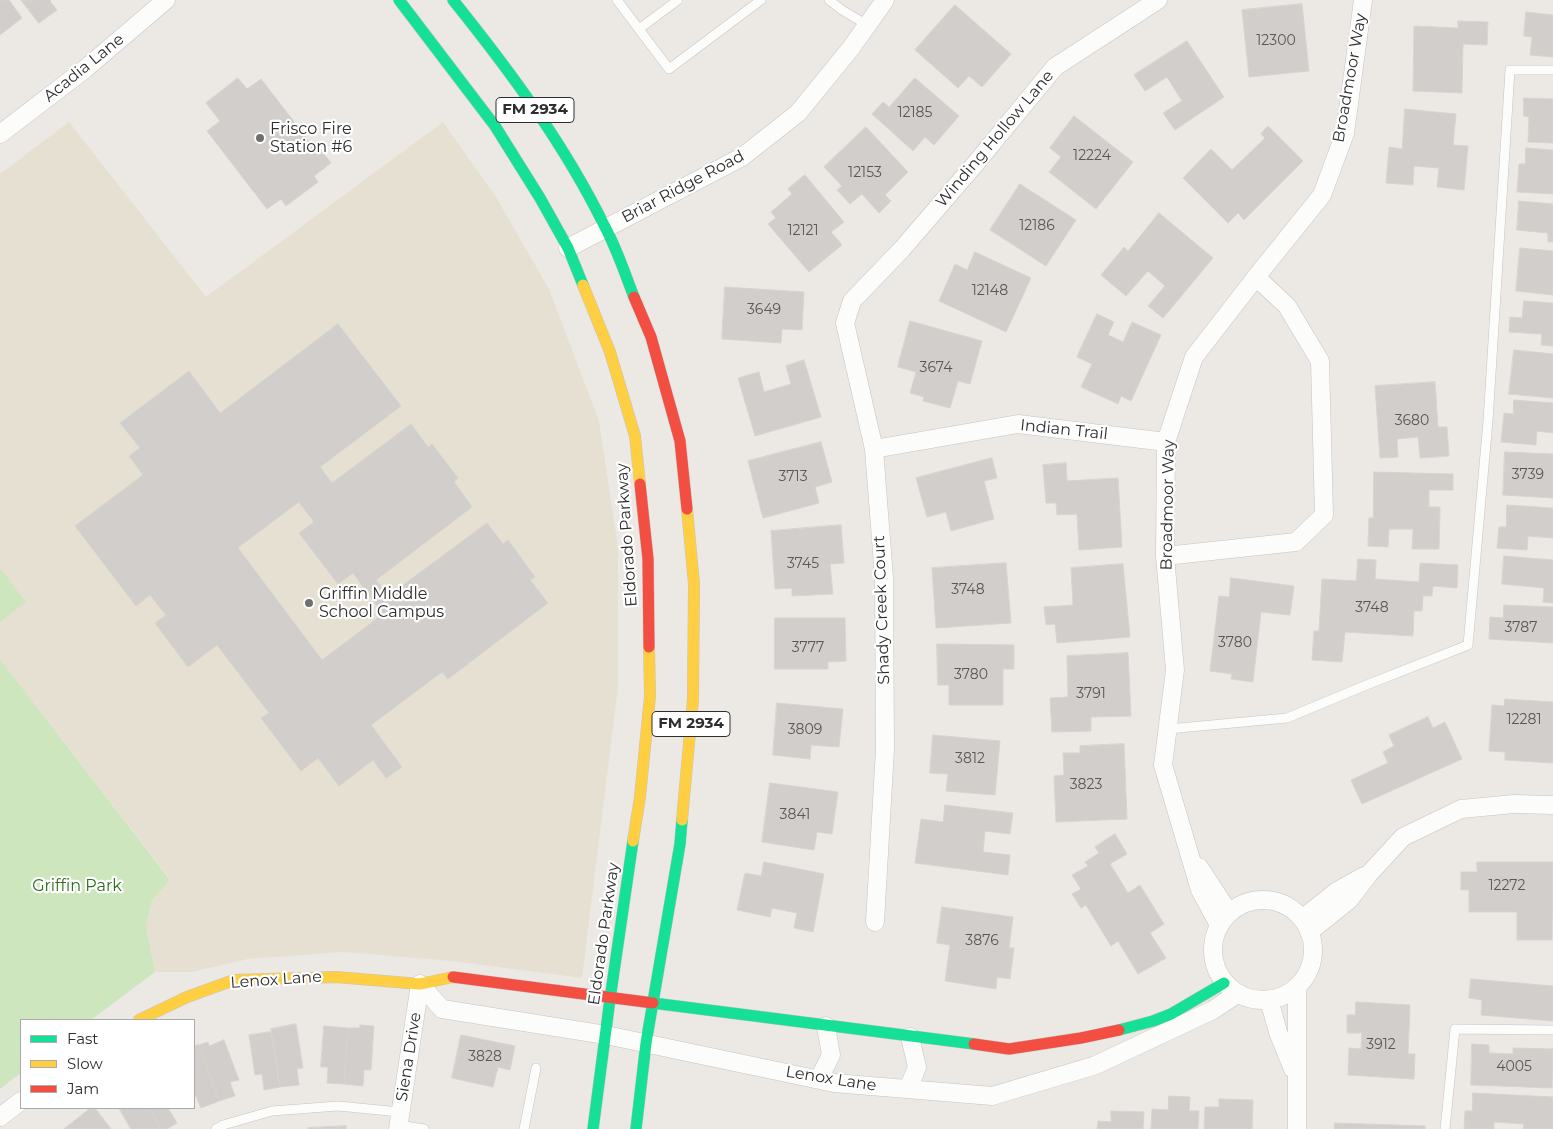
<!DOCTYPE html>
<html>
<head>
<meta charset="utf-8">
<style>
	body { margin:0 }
	#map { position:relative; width:1553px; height:1129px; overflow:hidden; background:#ece8e4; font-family:Montserrat,sans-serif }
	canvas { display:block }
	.legend { position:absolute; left:20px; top:1019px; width:175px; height:90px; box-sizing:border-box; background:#fff; border:1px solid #ababab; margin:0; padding:6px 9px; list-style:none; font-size:15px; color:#2e2e2e }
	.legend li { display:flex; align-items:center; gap:10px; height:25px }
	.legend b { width:25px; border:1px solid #ababab }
</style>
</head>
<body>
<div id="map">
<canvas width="1553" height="1129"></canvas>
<ul class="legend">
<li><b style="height:6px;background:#16e098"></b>Fast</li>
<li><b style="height:6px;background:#ffcf43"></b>Slow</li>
<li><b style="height:6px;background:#f24e42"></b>Jam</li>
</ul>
</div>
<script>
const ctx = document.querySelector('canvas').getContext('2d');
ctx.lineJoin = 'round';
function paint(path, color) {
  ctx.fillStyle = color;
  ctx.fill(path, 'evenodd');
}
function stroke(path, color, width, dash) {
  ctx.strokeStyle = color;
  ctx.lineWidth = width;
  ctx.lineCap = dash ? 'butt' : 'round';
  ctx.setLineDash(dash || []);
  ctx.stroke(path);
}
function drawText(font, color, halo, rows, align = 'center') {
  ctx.font = font + ' Montserrat,sans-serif';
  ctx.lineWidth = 4.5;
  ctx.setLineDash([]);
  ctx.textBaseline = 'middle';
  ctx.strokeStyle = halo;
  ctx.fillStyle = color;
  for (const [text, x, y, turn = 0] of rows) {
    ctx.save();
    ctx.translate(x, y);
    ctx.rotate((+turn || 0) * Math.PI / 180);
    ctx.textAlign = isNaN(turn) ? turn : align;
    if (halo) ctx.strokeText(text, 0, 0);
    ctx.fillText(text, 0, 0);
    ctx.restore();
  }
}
paint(new Path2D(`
	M69 122 206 297 443 122 496 197 549 289 599 421 618 547V687L582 978 452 961 344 952 248 959 192 972H155L146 926 152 900 170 879 0 659V174Z`), '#e6e0d3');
paint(new Path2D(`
	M0 568 26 602 0 622Z
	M0 659 170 880 152 900 146 926 155 972 91 1020H21V1073L0 1089Z`), '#cee6be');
const building = new Path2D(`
	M0 0H9L22 18 0 35Z
	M21 0H51L50 1 57 10 39 23Z
	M1302 4 1309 71 1249 77 1242 10Z
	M955 5 1011 54 982 87 969 76 958 88 915 50Z
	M1526 12 1553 15V57L1530 55 1532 37 1524 36Z
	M1458 21 1488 22 1487 45 1463 44 1462 93 1413 91 1414 26 1458 28Z
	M1187 41 1224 97 1175 130 1163 113 1182 101 1167 77 1145 91 1134 75Z
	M238 78 247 89 261 79 315 149 318 146 331 163 314 176 318 182 286 206 281 199 267 209 207 131 220 121 206 103Z
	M915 78 959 116 934 145 925 137 913 151 872 114 883 102 889 107Z
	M1524 98 1553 99V143L1528 142 1529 117 1524 116Z
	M1405 109 1456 114 1453 145 1468 146 1464 190 1437 187 1439 168 1414 166 1413 185 1386 183 1389 147 1402 149Z
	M1074 116 1133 162 1096 209 1049 172 1061 157 1050 148Z
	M1268 126 1303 161 1244 220 1238 213 1228 223 1183 178 1211 149 1232 170 1265 138 1261 134Z
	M866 127 908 172 885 195 891 201 879 213 862 194 850 204 837 190 842 186 824 167Z
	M1526 148 1553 150V194L1517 192 1519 164H1525Z
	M805 175 844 222 831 232 842 245 809 272 768 224 776 218 771 212 792 194 788 189Z
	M1020 184 1076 220 1046 266 990 230Z
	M1519 201 1553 204V242H1548V233L1517 230Z
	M1159 213 1213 258 1163 318 1148 306 1165 286 1148 271 1126 296 1101 275 1124 247 1128 251Z
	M1520 248 1553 251V295L1516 291Z
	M975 252 1031 278 1006 332 939 301 955 264 967 270Z
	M725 287 804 292 802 330 782 329 781 343 722 339Z
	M1524 301 1553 303V346L1541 345 1542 334 1509 332 1510 317 1522 318Z
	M1097 314 1114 322 1108 335 1123 342 1132 322 1161 335 1131 401 1121 396 1118 404 1081 387 1092 364 1077 357Z
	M910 321 982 341 970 384 958 381 950 408 923 401 924 397 910 393 916 372 898 367Z
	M338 324 401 406 320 467 332 483 411 424 428 447 432 444 458 478 454 482 472 507 376 580 388 596 487 523 503 544 508 540 535 577 530 580 548 603 448 679 442 672 371 725 402 767 386 778 373 760 339 786 318 758 301 771 261 718 269 713 217 645 188 667 155 623 166 615 150 595 136 606 75 526 143 475 129 456 140 448 120 423 189 371 220 413ZM299 502 314 522 299 533 338 584 353 573 383 614 322 660 238 548Z
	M1514 350 1553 354V398L1509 394Z
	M804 360 821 417 755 436 738 378 759 372 764 392 791 384 786 366Z
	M1435 382 1438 427H1447L1449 456 1420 458 1418 437 1397 439 1398 457 1380 458 1375 386Z
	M1514 400 1553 403V433L1537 431 1536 445 1501 442 1504 413 1513 414Z
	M821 442 832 482 815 487 819 503 763 518 748 461Z
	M1505 452 1553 454V498L1503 495Z
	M992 458 997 478 984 481 994 519 951 531 946 512 927 517 916 478Z
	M1066 463 1067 481 1118 478 1122 547 1079 550 1077 514 1057 515 1056 503H1046L1043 465Z
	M1374 472 1453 474V490H1429V507H1440L1439 549H1412L1413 529H1389L1388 547 1368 546 1369 518H1373Z
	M1507 505 1553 508V538L1528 536 1527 550 1497 548 1499 527H1506Z
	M841 525 844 563 830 564 833 594 792 596V588L775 589 771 531Z
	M1504 556 1553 560V603L1543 602 1544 588 1502 584Z
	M1358 559 1376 560 1375 579 1419 582 1420 563 1458 565 1457 588 1433 586 1432 596H1423L1422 611H1414L1413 636 1345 632 1342 662 1312 660 1314 631H1319L1322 579 1356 581Z
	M1006 563 1011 623 936 628 932 568Z
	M1123 564 1130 637 1057 643 1055 624 1046 625 1044 607 1073 605 1071 568Z
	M1231 578 1294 586 1290 615 1261 612 1253 682 1231 679 1232 674 1210 671 1219 596 1229 597Z
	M1504 605 1553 607V643L1489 639 1490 617 1503 618Z
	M775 618H845L846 661 828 662V669H775Z
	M937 644 1014 645V669H1003V705H949V685H938Z
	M1128 653 1131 716 1091 717V731L1052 732 1050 698 1068 697 1067 656Z
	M1505 699 1553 702V763L1505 760V752L1489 751 1492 705 1504 706Z
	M777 703 843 709 839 747 811 745 810 759 773 755Z
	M1428 717 1433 728 1445 722 1462 759 1362 804 1351 780 1388 763 1383 752 1394 746 1389 735Z
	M933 735 1000 741 995 795 946 791 948 774 930 773Z
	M1124 744 1127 819 1056 822 1054 776 1064 775 1063 753H1080V746Z
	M770 783 838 792 832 834 817 832 814 850 762 842Z
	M945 805 1013 813 1010 834 985 831 983 852 1010 855 1008 875 915 863 921 819 943 822Z
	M1115 834 1127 854 1110 864 1128 893 1140 885 1164 924 1150 933 1166 958 1138 974 1118 941 1111 946 1086 905 1081 908 1072 894 1081 889 1072 875 1088 866 1085 862 1099 853 1095 847Z
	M764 862 824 874 813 932 794 928 797 913 772 908 770 917 737 910 745 873 761 876Z
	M1477 862H1553L1552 940H1517V912H1469V890H1461V872H1477Z
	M942 907 1013 917 1009 948H1014L1010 979 997 977 996 989 945 981 950 945 937 943Z
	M1471 979 1553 986V1021L1481 1015 1482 1000 1469 998Z
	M1356 1002 1410 1005 1408 1054H1415L1414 1079 1348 1075 1349 1048 1361 1049 1362 1033H1347V1015H1355Z
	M296 1024 303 1068 297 1069 299 1085 280 1087 271 1029Z
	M360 1025 374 1026 371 1070H364L363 1086 344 1084 348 1028H360Z
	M324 1026 348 1028 344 1084 327 1083 328 1067H321Z
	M271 1032 280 1087 264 1090 262 1074 255 1075 249 1035Z
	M461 1035 515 1046 510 1070 498 1067 493 1087 452 1078Z
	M224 1040 239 1080 230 1082 235 1096 219 1101 199 1045 208 1042 209 1046Z
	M1472 1044 1489 1045V1053L1513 1054V1048L1553 1049 1552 1088 1471 1085Z
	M199 1045 219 1101 201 1108 196 1096 194 1097V1046Z
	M1473 1093 1553 1097V1129H1523L1524 1124 1494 1122V1129H1464L1465 1111H1472Z
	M1169 1096 1190 1097 1189 1111H1199L1198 1129H1151L1152 1109 1168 1110Z
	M1219 1099 1253 1100 1252 1129H1204L1205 1107H1219Z
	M91 1108H95L111 1129H64Z
	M119 1108H149L161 1129H131Z
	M149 1108H168L177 1123 167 1129H161Z
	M1111 1111 1144 1112 1143 1129H1097L1098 1121 1111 1122Z
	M1335 1123 1425 1126V1129H1335Z
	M346 1126V1129H308V1128Z`);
paint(building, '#d1cecb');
stroke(building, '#d7d4d0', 1);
const lane = new Path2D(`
	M617 0 669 69 761 0
	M829 0 842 10 867 25
	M639 29 678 0
	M1168 729 1287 718 1364 686 1468 645 1488 421 1510 70H1553
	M398 1125 424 1129
	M216 1129 223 1125 272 1111 338 1106 400 1112
	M524 1129 536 1068
	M1445 1129 1455 1029 1553 1030`);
const street = new Path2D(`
	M0 134 85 69 166 0
	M568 248 742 157 798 113 851 48 885 0
	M874 449 1018 424 1166 442
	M1165 556 1296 542 1324 515 1320 361 1287 306 1256 277
	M1199 867 1229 913
	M1213 950a50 50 0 1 1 100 0a50 50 0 1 1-100 0Z
	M1302 919 1337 891 1364 876
	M875 922 885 749 884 578 874 449 845 323 852 301 902 249 976 163 1055 67 1158 0
	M1219 925 1200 890 1163 765 1175 670 1165 556 1166 442 1194 357 1256 277 1322 195 1345 133 1363 0
	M1309 932 1349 900 1369 874 1403 837 1461 809 1514 804 1553 805
	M420 984 442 1009 606 1035 834 1083 992 1096 1096 1065 1213 1010 1237 994
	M1297 987V1129
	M1269 1000 1278 1032 1293 1069
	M819 1079 831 1055 826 1026
	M908 1089 917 1067 910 1037
	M0 1117 21 1101
	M398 1129 420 984`);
const fast = new Path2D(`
	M399 0 495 126 540 198 568 248 583 285
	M453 0C510 71 565 145 605 227 617 249 625 274 634 297
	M653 1003 974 1044
	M1119 1030 1153 1021 1171 1014 1224 983
	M593 1129 610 999 633 841
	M636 1129 646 1043 680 844 682 820`);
const slow = new Path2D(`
	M583 285 610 352 635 436 640 484
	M682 820 693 699 694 584 687 509
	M633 841 640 797 650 696 649 647
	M139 1020 187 997 234 980 336 977 420 984 453 977`);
const jam = new Path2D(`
	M634 297 651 337 680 441 687 509
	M640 484 648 559 649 647
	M453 977 653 1003
	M974 1044 1009 1049 1081 1038 1119 1030`);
stroke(lane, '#c5c4c5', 10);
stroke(street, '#c5c4c5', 19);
stroke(fast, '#c5c4c5', 12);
stroke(slow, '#c5c4c5', 12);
stroke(jam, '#c5c4c5', 12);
stroke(lane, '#fcfcfb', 9);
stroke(street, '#fcfcfb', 18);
stroke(fast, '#16e098', 11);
stroke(slow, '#ffcf43', 11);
stroke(jam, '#f24e42', 11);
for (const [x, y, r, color] of [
	[260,138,5,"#706f6e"],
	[309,603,5,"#706f6e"]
]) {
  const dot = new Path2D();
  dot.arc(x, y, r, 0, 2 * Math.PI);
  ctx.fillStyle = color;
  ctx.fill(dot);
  stroke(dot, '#fff', 2);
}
drawText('14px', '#585857', null, [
	["12300",1276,41],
	["12185",915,113],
	["12224",1092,156],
	["12153",865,173],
	["12186",1037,226],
	["12121",803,231],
	["12148",990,291],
	["3649",764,310],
	["3674",936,368],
	["3680",1412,421],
	["3739",1528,475],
	["3713",793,477],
	["3745",803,564],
	["3748",968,590],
	["3748",1372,608],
	["3787",1521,628],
	["3780",1235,643],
	["3777",808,648],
	["3780",971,675],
	["3791",1091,694],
	["12281",1524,720],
	["3809",805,730],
	["3812",970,759],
	["3823",1086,785],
	["3841",795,815],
	["12272",1507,886],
	["3876",982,941],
	["3912",1381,1045],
	["3828",485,1057],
	["4005",1514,1067]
]);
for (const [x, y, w] of [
	[535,110,78],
	[691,724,78]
]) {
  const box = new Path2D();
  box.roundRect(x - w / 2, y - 12.5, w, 25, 4);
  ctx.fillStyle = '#fff';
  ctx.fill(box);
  stroke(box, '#2e2e2e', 1);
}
drawText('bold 15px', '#2e2e2e', null, [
	["FM 2934",535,110],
	["FM 2934",691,724]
]);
drawText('16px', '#2e2e2e', '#fff', [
	["Acadia Lane",84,68,-39],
	["Broadmoor Way",1350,78,-80],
	["Winding Hollow Lane",995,139,-50],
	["Briar Ridge Road",683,187,-28],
	["Indian Trail",1064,430,6],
	["Broadmoor Way",1168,505,-89],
	["Eldorado Parkway",627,535,-94],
	["Shady Creek Court",882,610,-92],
	["Eldorado Parkway",604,934,-82],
	["Lenox Lane",276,980,-4],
	["Siena Drive",409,1057,-81],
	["Lenox Lane",831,1079,9]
]);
drawText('16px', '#2e2e2e', '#fff', [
	["Frisco Fire",270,129],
	["Station #6",270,147],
	["Griffin Middle",319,594],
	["School Campus",319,612]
], 'left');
drawText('16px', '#2c6e1b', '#fff', [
	["Griffin Park",77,886]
]);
</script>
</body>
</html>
